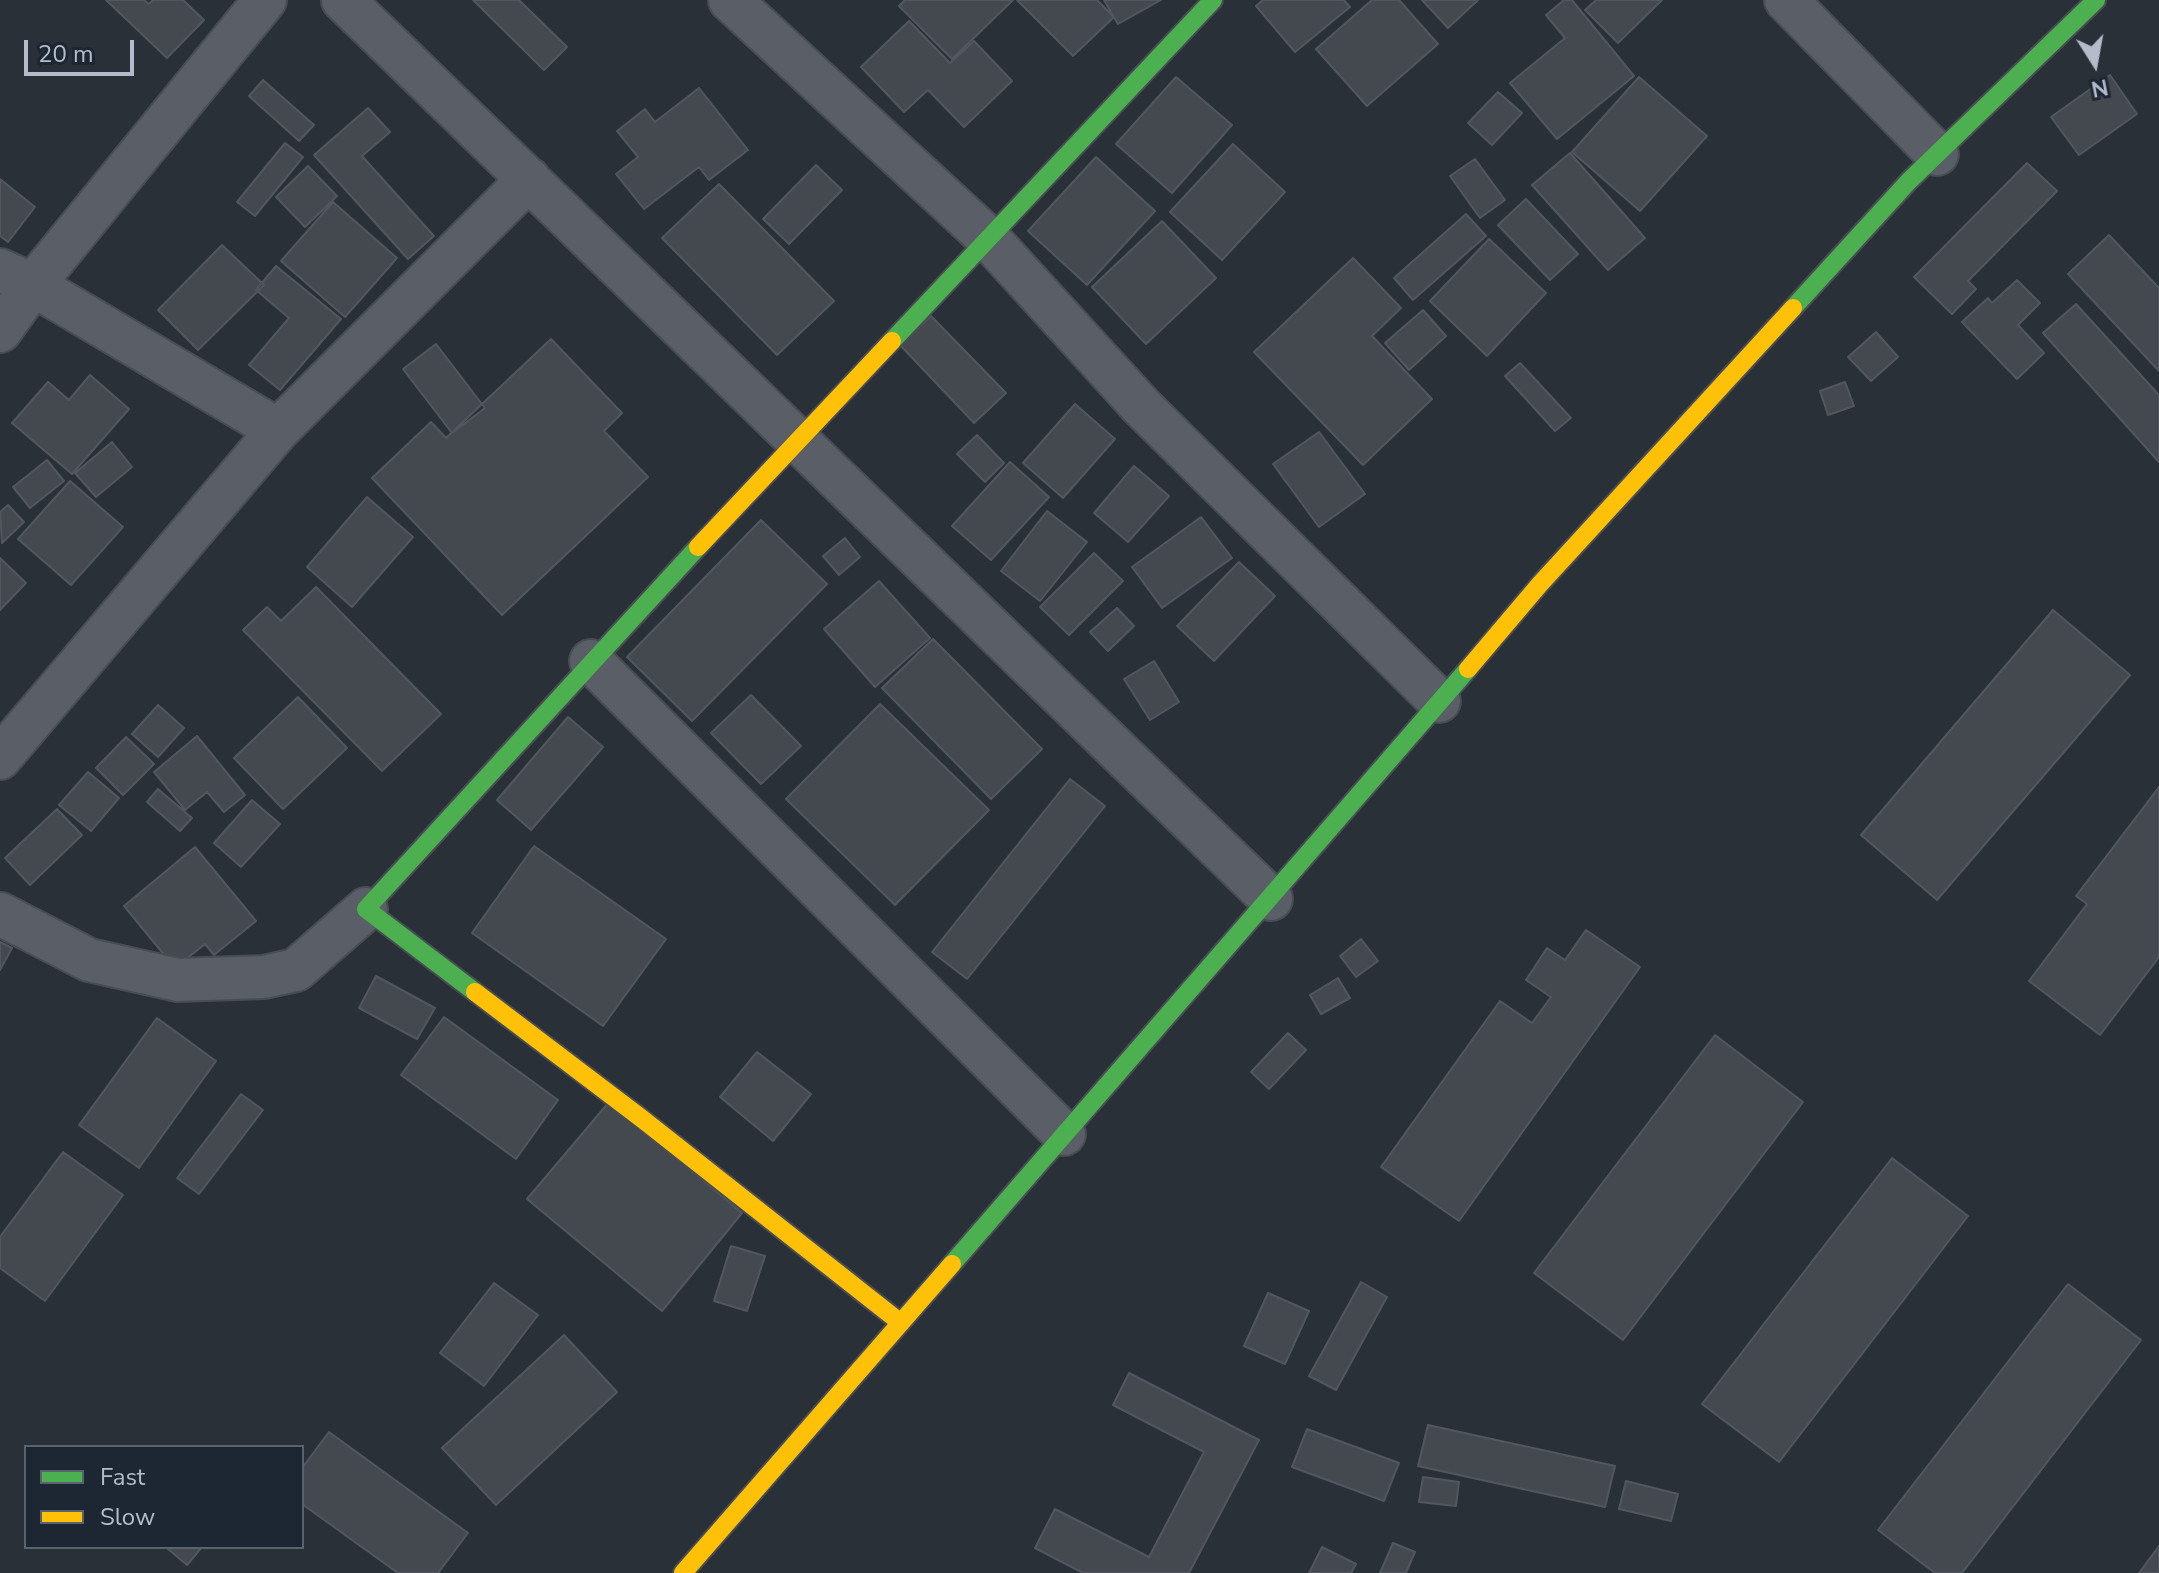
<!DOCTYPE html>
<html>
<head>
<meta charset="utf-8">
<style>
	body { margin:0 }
	#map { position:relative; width:2159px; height:1573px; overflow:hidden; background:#2a3038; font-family:"Nunito Sans",sans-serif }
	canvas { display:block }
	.legend { position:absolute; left:24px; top:1445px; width:280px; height:104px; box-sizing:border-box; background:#1d2633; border:2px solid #59626f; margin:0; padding:10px 14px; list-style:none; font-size:24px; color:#b4bcc9 }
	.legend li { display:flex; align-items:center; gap:16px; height:40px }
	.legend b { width:40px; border:2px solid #59626f }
	.north { position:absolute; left:2055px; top:24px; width:80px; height:80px; -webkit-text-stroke:6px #1d2633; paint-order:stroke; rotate:169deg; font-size:22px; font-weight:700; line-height:32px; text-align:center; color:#b4bcc9 }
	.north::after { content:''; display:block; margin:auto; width:28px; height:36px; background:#b4bcc9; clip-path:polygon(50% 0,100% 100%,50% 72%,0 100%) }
	.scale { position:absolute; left:24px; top:40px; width:110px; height:36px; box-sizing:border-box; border:4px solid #b4bcc9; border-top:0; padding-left:10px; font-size:24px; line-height:28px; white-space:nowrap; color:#b4bcc9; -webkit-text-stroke:6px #1d2633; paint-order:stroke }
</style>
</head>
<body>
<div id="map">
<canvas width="2159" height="1573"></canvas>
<ul class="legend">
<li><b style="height:10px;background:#4caf50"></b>Fast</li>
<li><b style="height:10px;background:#ffc107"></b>Slow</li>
</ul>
<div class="north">N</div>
<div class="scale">20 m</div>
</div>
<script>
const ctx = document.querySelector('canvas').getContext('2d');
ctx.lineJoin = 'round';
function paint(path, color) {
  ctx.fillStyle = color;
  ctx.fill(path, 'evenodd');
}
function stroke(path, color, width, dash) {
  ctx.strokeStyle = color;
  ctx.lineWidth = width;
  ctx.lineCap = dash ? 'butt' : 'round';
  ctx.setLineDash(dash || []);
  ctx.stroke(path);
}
const building = new Path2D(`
	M106 0H144L149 4 153 0H183L204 20 167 58Z
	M473 0H519L567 47 544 70Z
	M905 0H1013L952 59 899 6Z
	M1017 0H1097L1114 17 1073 56Z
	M1104 0H1161L1118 24Z
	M1263 0H1344L1350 7 1295 52 1256 6Z
	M1372 0H1399L1438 44 1367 106 1316 49Z
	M1422 0H1478L1448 28Z
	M1564 0H1572L1634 76 1557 139 1510 83 1565 38 1546 15Z
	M1596 0H1662L1618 43 1585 10Z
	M909 21 950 63 974 41 1012 81 964 127 928 90 904 112 861 67Z
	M2110 75 2137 114 2079 155 2051 117Z
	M1176 77 1232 125 1172 193 1116 144Z
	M1639 77 1707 136 1640 211 1572 152Z
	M263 80 314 125 299 141 249 96Z
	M699 88 748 150 709 180 699 167 644 209 616 174 638 157 617 131 645 109 655 122Z
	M1498 92 1522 113 1492 145 1468 123Z
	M368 108 390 132 362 156 434 236 408 259 314 155Z
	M285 143 303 157 255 216 237 202Z
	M1233 144 1285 192 1222 260 1170 212Z
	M1570 153 1645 238 1608 270 1532 185Z
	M1096 157 1155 211 1087 285 1028 231Z
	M1475 159 1505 200 1480 218 1450 176Z
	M2027 163 2057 191 1968 281 1976 289 1952 314 1914 277Z
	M816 165 842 190 789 244 763 219Z
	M308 166 337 196 305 227 276 197Z
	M0 179 35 207 8 242 0 236Z
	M719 184 834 301 777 355 662 238Z
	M1526 199 1578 254 1550 280 1498 225Z
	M333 202 397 258 345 317 281 261Z
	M1466 214 1486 236 1413 300 1394 278Z
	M1162 221 1216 278 1146 344 1092 287Z
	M2109 235 2159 288V371L2068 274Z
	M1489 239 1546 293 1487 356 1430 301Z
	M222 245 264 285 198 350 158 310Z
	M1353 258 1401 308 1372 336 1432 399 1363 465 1254 352Z
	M276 266 341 319 280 390 249 365 289 318 256 290Z
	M2017 280 2040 303 2018 325 2044 353 2017 379 1962 322 1988 298 1992 303Z
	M2076 304 2159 395V462L2043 333Z
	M1423 310 1446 336 1409 370 1385 343Z
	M931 316 1006 393 974 423 900 345Z
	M1876 332 1898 357 1871 381 1848 357Z
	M551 339 622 413 604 431 648 477 502 615 372 478 431 422 446 438Z
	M436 344 485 408 452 433 403 369Z
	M1520 363 1571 418 1555 431 1505 376Z
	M90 375 129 409 72 474 12 423 48 382 69 400Z
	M1845 382 1854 406 1828 415 1820 391Z
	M1075 404 1115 439 1063 498 1023 463Z
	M1319 432 1365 494 1319 527 1273 464Z
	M977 435 1004 463 985 482 957 454Z
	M112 442 132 467 96 497 75 473Z
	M47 460 64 481 30 508 13 487Z
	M1010 462 1049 497 991 560 952 526Z
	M1134 466 1169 496 1128 542 1094 513Z
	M70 481 123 527 71 585 18 539Z
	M367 497 413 537 352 607 307 567Z
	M8 505 24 522 2 543 0 512Z
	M1047 511 1087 542 1040 601 1001 571Z
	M1201 517 1232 558 1162 608 1132 567Z
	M761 520 827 584 692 721 627 657Z
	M845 538 860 557 839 575 823 556Z
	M1094 553 1123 581 1069 635 1040 607Z
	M0 558 26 583 0 610Z
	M1239 562 1275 596 1214 661 1177 626Z
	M879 581 930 638 875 687 824 629Z
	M316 587 441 714 382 771 243 630 267 607 281 621Z
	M1117 608 1134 626 1108 651 1090 632Z
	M2053 610 2130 675 1937 900 1861 835Z
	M933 639 1042 749 991 799 882 688Z
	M1154 661 1179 702 1150 720 1124 679Z
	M751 695 801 746 761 784 711 733Z
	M298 697 347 748 283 809 234 758Z
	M880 704 989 810 895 905 786 799Z
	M158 705 184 728 158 757 132 734Z
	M568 717 603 747 531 830 497 800Z
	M197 736 245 795 224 812 207 792 185 810 154 772Z
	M126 737 154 764 123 795 96 768Z
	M88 772 119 798 91 831 59 805Z
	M1070 779 1105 806 967 979 932 952Z
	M2159 787V957L2100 1035 2029 981 2087 904 2076 896Z
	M158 789 192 818 180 831 147 802Z
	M252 800 280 824 241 867 214 843Z
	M57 809 82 835 30 885 5 858Z
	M534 846 666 939 603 1026 472 933Z
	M195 847 256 921 214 955 205 944 175 968 124 906Z
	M1586 930 1640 967 1459 1221 1381 1167 1500 1001 1532 1023 1551 997 1526 980 1547 948 1565 960Z
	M1361 939 1378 961 1356 977 1340 956Z
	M0 942 12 948 0 970Z
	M376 976 435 1008 417 1039 359 1008Z
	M1338 978 1350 998 1321 1014 1310 995Z
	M444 1017 558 1100 516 1159 401 1075Z
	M157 1018 216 1061 139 1168 79 1125Z
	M1288 1033 1306 1050 1269 1089 1251 1072Z
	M1715 1035 1803 1102 1623 1340 1534 1273Z
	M757 1052 811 1094 773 1141 720 1097Z
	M241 1094 263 1110 199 1194 177 1178Z
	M609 1102 742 1213 662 1311 527 1199Z
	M63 1152 123 1195 45 1301 0 1268V1237Z
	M1892 1158 1968 1216 1779 1462 1702 1404Z
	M731 1246 765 1256 747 1311 714 1301Z
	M1361 1282 1387 1297 1336 1390 1309 1376Z
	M494 1283 538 1315 484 1386 440 1353Z
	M2068 1284 2141 1340 1962 1573H1935L1878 1530Z
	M1268 1293 1309 1311 1285 1364 1244 1346Z
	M564 1335 617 1392 496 1505 442 1448Z
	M1129 1373 1259 1440 1189 1573H1083L1035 1548 1055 1509 1149 1557 1204 1452 1113 1405Z
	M1428 1425 1615 1466 1605 1507 1418 1466Z
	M1307 1429 1399 1463 1384 1501 1292 1467Z
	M329 1432 468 1533 438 1573H398L302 1504V1468Z
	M1423 1477 1459 1482 1456 1506 1419 1502Z
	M1626 1481 1678 1494 1671 1521 1619 1509Z
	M1393 1543 1415 1552 1406 1573H1380Z
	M2159 1546V1573H2139Z
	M170 1547H202L187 1565 168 1549Z
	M1322 1547 1356 1564 1351 1573H1309Z`);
paint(building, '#444950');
stroke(building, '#52575f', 2);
const street = new Path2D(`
	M343 0 1271 899
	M730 0 989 239 1141 406 1439 701
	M1786 0 1937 154
	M0 270 33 285 278 430
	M0 331 33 285 265 0
	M591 661 1064 1134
	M0 758 278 430 529 179
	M0 914 89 960 178 980 264 977 296 970 366 909`);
const fast = new Path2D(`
	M1793 308 1909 181 2096 0
	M892 341 1213 0
	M475 992 366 909 698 547
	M952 1264 1468 669`);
const slow = new Path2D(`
	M698 547 892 341
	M1468 669 1540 584 1793 308
	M475 992 641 1118 901 1323
	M683 1573 952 1264`);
stroke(street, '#484c53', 46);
stroke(fast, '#484c53', 22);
stroke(slow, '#484c53', 22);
stroke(street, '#5a5e66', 42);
stroke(fast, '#4caf50', 18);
stroke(slow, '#ffc107', 18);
</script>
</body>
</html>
